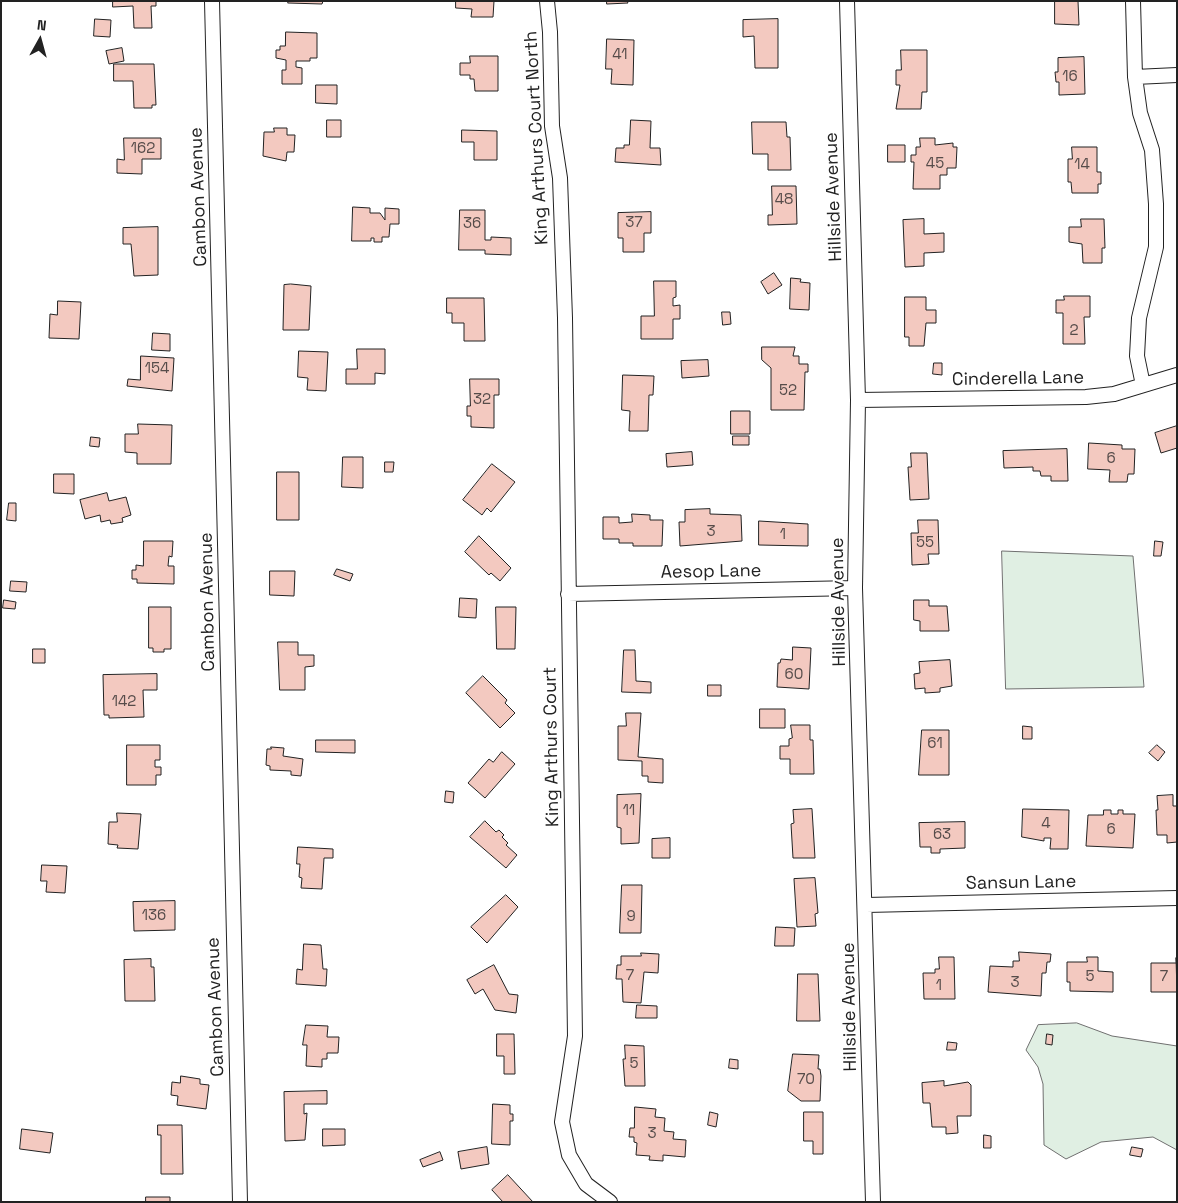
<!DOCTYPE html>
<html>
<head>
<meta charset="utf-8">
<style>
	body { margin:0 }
	#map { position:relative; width:1178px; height:1203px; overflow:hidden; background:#fff; font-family:"Space Grotesk",sans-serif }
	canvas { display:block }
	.frame { position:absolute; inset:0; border:2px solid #222; pointer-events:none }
	.north { position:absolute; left:15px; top:15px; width:50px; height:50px; -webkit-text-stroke:4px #fff; paint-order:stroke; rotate:7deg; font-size:14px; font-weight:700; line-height:20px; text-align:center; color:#222 }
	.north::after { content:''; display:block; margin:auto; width:18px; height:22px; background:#222; clip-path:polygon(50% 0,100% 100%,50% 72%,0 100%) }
</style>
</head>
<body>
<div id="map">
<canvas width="1178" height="1203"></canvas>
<div class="frame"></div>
<div class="north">N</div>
</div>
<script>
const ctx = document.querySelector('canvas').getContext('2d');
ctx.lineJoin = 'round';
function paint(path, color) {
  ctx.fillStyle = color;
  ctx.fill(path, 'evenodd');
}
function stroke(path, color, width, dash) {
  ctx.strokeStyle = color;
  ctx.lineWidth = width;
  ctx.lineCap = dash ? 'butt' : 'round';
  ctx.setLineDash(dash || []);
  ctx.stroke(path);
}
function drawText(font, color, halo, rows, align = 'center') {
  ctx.font = font + ' "Space Grotesk",sans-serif';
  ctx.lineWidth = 4;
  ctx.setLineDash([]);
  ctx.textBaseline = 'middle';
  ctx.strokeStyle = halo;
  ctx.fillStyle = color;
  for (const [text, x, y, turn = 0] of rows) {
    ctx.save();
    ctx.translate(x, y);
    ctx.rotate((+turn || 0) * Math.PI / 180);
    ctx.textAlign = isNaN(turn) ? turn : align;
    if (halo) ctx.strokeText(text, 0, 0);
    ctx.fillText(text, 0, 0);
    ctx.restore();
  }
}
const green = new Path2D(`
	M1002 551 1133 556 1144 687 1006 689Z
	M1077 1023 1112 1036 1177 1046V1150L1153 1137 1101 1142 1066 1159 1044 1145 1043 1084 1038 1067 1026 1050 1038 1025Z`);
paint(green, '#e0efe3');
stroke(green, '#6f6f6f', 1);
const building = new Path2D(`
	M113 1H156V6H151L152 28H134L133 6 113 7Z
	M289 1H323L322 4 288 3Z
	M456 1H494L493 17H471L472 9 456 8Z
	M607 1H627L628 3 607 4Z
	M1055 1H1078L1079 25 1055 24Z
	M95 19 111 20 110 37 94 36Z
	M778 19V68H755L754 36 743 37V20Z
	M286 32 317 33V58H310V61H296V67L302 68V84H282V70H286V60L276 58V50H280V46H285Z
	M607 39 634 40 633 85 611 84 612 69H606Z
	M122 48 124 61 109 64 106 51Z
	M901 50H927V92H922L921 109H896L900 85H896V70H901Z
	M470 56H498V91H475L474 79H470V75H460V63H470Z
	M1084 57 1085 94 1059 95V82H1056L1055 72H1058V58Z
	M114 64H154L156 105H152V108H134L133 81H114Z
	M316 85H337V104L316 103Z
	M327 120H341V137H327Z
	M631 120 651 121 650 148H660L661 165 615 162 616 148H624V145H629Z
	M752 122H786L787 137H790L791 170H768V154H753Z
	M274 128H287V135H295L294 152H287L286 161 263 156 264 132H274Z
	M462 130 497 131V160H474V142H462Z
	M124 138H161V159H142V174L117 173V159L124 160Z
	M920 138H935V145L953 143V147H957L956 168H947V175H940V189H913L914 162H911V155H916V147H920Z
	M888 145H905V162H888Z
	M1072 147H1097V172H1101V184H1098V193H1072L1071 182H1068V159H1072Z
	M772 186H796L797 224 768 225V215H772Z
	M353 207 370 208V213H380L385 220V208L399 209V224H390L389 237H382V242H374V238H371V241H352Z
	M460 210H485V240H491V237L511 238V255L485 254V250H459Z
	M651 212V233H644V252H623V238H618V213Z
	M924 219V234L944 233V252L924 253V266L905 267 903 220Z
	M1081 219H1104L1105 248H1102V263H1083L1082 244 1069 242V227H1081Z
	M158 227V275L134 276 131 244H123V228Z
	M774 273 782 285 768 294 761 282Z
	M791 278 801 279 800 282 810 283 809 310 790 309Z
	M654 281H676V297L673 298V306L680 305V319H673V339H641V316H654Z
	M291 284 311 286 309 330H283L284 285Z
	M1064 296H1090V317H1084L1085 344H1063V313H1056V300H1064Z
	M905 297H926V310H936V323H926L924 346H909V337H905Z
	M447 298H484L485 341H464V323H452V313H447Z
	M58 301 81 302 79 339 49 338 50 314 57 315Z
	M722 312H730L731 324 723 325Z
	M153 333 170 334V351L152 350Z
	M762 347H795L793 356H799V364H808V372H805L804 410H771V368L762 360Z
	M357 349H385V374L375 373V384H346V369H357Z
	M299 351 328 352 326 391 307 390 308 378 298 377Z
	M141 356 174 358 172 391 127 386 128 379 140 380Z
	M708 360 709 376 682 378 681 361Z
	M934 363H942V375L933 374Z
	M623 375 654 376 653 395H649L648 431H629L630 411 622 410Z
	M470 379H499V395H494V428L471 427V416H467V406H470Z
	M731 411H750V434H731Z
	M138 424 172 425 171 464H137V453L125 452V434H138Z
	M1177 426V448L1161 453 1155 433Z
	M733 436H749V445H733Z
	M91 437 100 438 99 447 90 446Z
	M1089 443 1122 445V449H1135L1134 474H1128L1127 482H1109L1110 470 1088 469Z
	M1067 449 1068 481H1051V476H1041L1040 471H1033V467L1004 468 1003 451Z
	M692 452 693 465 667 467 666 454Z
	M911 453H927L929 499 910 500 908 467H911Z
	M343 457H363V488L342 487Z
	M385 462H394L393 472H385Z
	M492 464 515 482 491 512 487 508 482 515 463 500Z
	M277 472H299V520H277Z
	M54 474H74V494L54 493Z
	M107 493 109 501 126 497 131 515 122 518 123 522 111 524 110 520 101 522 100 515 85 519 80 500Z
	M9 503H16V521L7 520Z
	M710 509V514L741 515 742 541 680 546 679 522H685V510Z
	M632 514 650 515V520H663L662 546H633V543H619V539H603V517H619V523L632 522Z
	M918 520H938L939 554H928L929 564 912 565 911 533H918Z
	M759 521 808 524V546L759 545Z
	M479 536 511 568 500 581 491 573 489 575 465 552Z
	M144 541H173L172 557 169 556 168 566H174V584L137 583V579H132V570H136V565L143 566Z
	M1155 541 1163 542 1161 556H1154Z
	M337 569 353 574 350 581 334 575Z
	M270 571H295L294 596 270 595Z
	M11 581 27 582 26 592 10 591Z
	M460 598 477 599 476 618 459 617Z
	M4 600 16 602 15 609 3 608Z
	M914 600H929V606H947L949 631H920V621L914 620Z
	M149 607H171V649H164V652H153V648H149Z
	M496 607H516L515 649H497Z
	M278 642H298V655H314V666L305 667V690H280Z
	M793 647 811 648 809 689 777 687 778 663H780L781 659 792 660Z
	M33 649H45V663H33Z
	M624 650H635L636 681 651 682V693L622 692Z
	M950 660 952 686 940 688V692L925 693V688L915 689 914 674 920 673 919 662Z
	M157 674V690H143L144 717 109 718V715H104L103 675Z
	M483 676 507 700 505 703 515 713 500 728 466 693Z
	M708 685H721V696H708Z
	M760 709H785V728H760Z
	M626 713H641L638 757 663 759V783L648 782V776H642V761L618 760V726H626Z
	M791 725H810V740H813L814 774H790V759H780V746H789V739L792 738Z
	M1023 726 1032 727V739H1023Z
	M922 730H949V775H919Z
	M316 740H355V753L316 752Z
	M127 745H160V760H155V767H161V775H156V785H127Z
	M1157 745 1165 752 1158 761 1149 753Z
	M271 747 284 748 283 756 303 759 301 776 291 775V771L270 770V766L266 765 267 749H271Z
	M502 752 515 764 485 798 468 783 489 759 493 762Z
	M446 791 454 792 453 803 445 802Z
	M641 794 639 843 621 844V828L617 827V795Z
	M1173 795V806H1177V842L1167 843V835H1157L1156 810H1158L1157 796Z
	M812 809 815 858H793L791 824 794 823 793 810Z
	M1023 809 1069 810 1068 849H1050L1051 838H1044V841L1022 837Z
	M1104 810H1111V814H1118V810H1123V814H1135L1133 848 1086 846 1088 815H1103Z
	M117 813 141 814 138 849 117 848 118 845 108 844 109 822H117Z
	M485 821 496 832 499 830 504 835 502 837 508 843 506 845 517 855 506 868 470 837Z
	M965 822V848L940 849V853H931V847H920L919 823Z
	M670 838V858H652V839Z
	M298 847 333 849V858H324L322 889 301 888 302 878 299 877 300 864H297Z
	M42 865 67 866 65 893 46 892 47 881H41Z
	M815 878 818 913 815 914 816 926 797 927 794 879Z
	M622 885H642L641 933H620Z
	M506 895 518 907 487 943 471 927Z
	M175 901V930L134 931 133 902Z
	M776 927 795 928 794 946H775Z
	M304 944 321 945 323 969H327L326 986 296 984 297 969 302 970Z
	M1019 952 1051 954 1050 962H1047L1046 973H1042L1041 996 988 992 990 966 1013 967V961H1019Z
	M641 953 659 954 658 973 644 972 641 1003 623 1002 622 979H616L617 965H621V956H641Z
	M939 957H954L955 999H924L923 973H935V969H939Z
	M1087 957H1098V971L1113 972V992L1070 991V982H1067V962H1087Z
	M1176 958 1177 992H1151V963H1176Z
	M151 959V967H154L155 1001H125L124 960Z
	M494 965 509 994 518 995 516 1013 495 1010 483 989 475 994 467 980Z
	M798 974H818L820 1021H797Z
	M637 1005 657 1006V1018H636Z
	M306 1025 328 1026 327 1037H339L338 1053H327V1059H322V1067L306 1066 307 1045H303Z
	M497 1034H514L515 1074H504V1056H497Z
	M1047 1034 1053 1035 1052 1045 1046 1044Z
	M948 1042 957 1043 956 1050H947Z
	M625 1045 644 1046 645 1086H625L623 1059H625Z
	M793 1054 819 1055 818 1069H820L821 1076 820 1101H801L788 1091Z
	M730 1059 738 1060V1069L729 1068Z
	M181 1076 200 1079V1084L209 1085 206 1109 177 1105 178 1096 171 1095 172 1082 180 1083Z
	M944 1081V1086L968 1082 971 1085V1116H957L958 1133 946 1134V1127H932L930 1103H923L922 1083Z
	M327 1091V1104H304V1114L307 1113 305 1140 285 1141 284 1092Z
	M493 1104 510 1105V1114H513V1121H510V1145L492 1144Z
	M635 1107 656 1109 655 1117 665 1118 664 1131 674 1132 673 1139 686 1140 685 1157 663 1155V1161L649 1160 650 1156 636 1155 637 1143 634 1142V1137H629L630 1128H634Z
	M710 1112 718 1114 716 1127 708 1125Z
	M804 1112H823V1154H813V1141H804Z
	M158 1125H182L183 1174H161V1135H158Z
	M22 1129 53 1133 50 1153 20 1149Z
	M323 1129H345V1145L323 1146Z
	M984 1135 991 1136V1148H984Z
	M487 1147 489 1164 461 1169 458 1152Z
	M1132 1147 1143 1149 1141 1157 1130 1155Z
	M440 1152 443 1160 423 1167 420 1160Z
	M508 1175 533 1202H503L492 1190Z
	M146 1197H170V1202H146Z`);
paint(building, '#f3c9c0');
stroke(building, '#222', 1);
const street = new Path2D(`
	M212 1C224 401 229 802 240 1202
	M547 1 550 32 552 126 560 178 565 318 575 1036 562 1122 569 1155 586 1184 610 1202
	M847 1 858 400 855 588 873 1202
	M1133 1 1135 77 1140 113 1152 150 1156 204V247L1139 318 1137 356 1143 385
	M1135 77 1177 75
	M858 400 1086 397 1114 394 1177 375
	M568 594 855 588
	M866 905 1177 898`);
stroke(street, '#222', 16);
stroke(street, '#fff', 14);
drawText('15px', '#564c4a', null, [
	["41",620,55],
	["16",1070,77],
	["162",143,149],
	["45",935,164],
	["14",1082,165],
	["48",784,200],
	["37",634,223],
	["36",472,224],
	["2",1074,331],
	["154",157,369],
	["52",788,391],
	["32",482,400],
	["6",1111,459],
	["3",711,532],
	["1",783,535],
	["55",925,543],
	["60",794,675],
	["142",124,702],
	["61",935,744],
	["11",629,811],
	["4",1046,824],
	["6",1111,830],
	["63",942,835],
	["136",154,916],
	["9",631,917],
	["7",630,976],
	["5",1090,977],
	["7",1164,977],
	["3",1015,983],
	["1",939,986],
	["5",634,1064],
	["70",806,1080],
	["3",652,1134]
]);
drawText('18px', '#222', '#fff', [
	["King Arthurs Court North",537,138,-93],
	["Cambon Avenue",199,197,-92],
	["Hillside Avenue",834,197,-92],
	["Cinderella Lane",1018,379,-1],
	["Aesop Lane",711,572,-1],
	["Cambon Avenue",208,602,-91],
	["Hillside Avenue",839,602,-91],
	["King Arthurs Court",552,747,-91],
	["Sansun Lane",1021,883,-1],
	["Cambon Avenue",216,1007,-92],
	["Hillside Avenue",850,1007,-91]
]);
</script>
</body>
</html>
